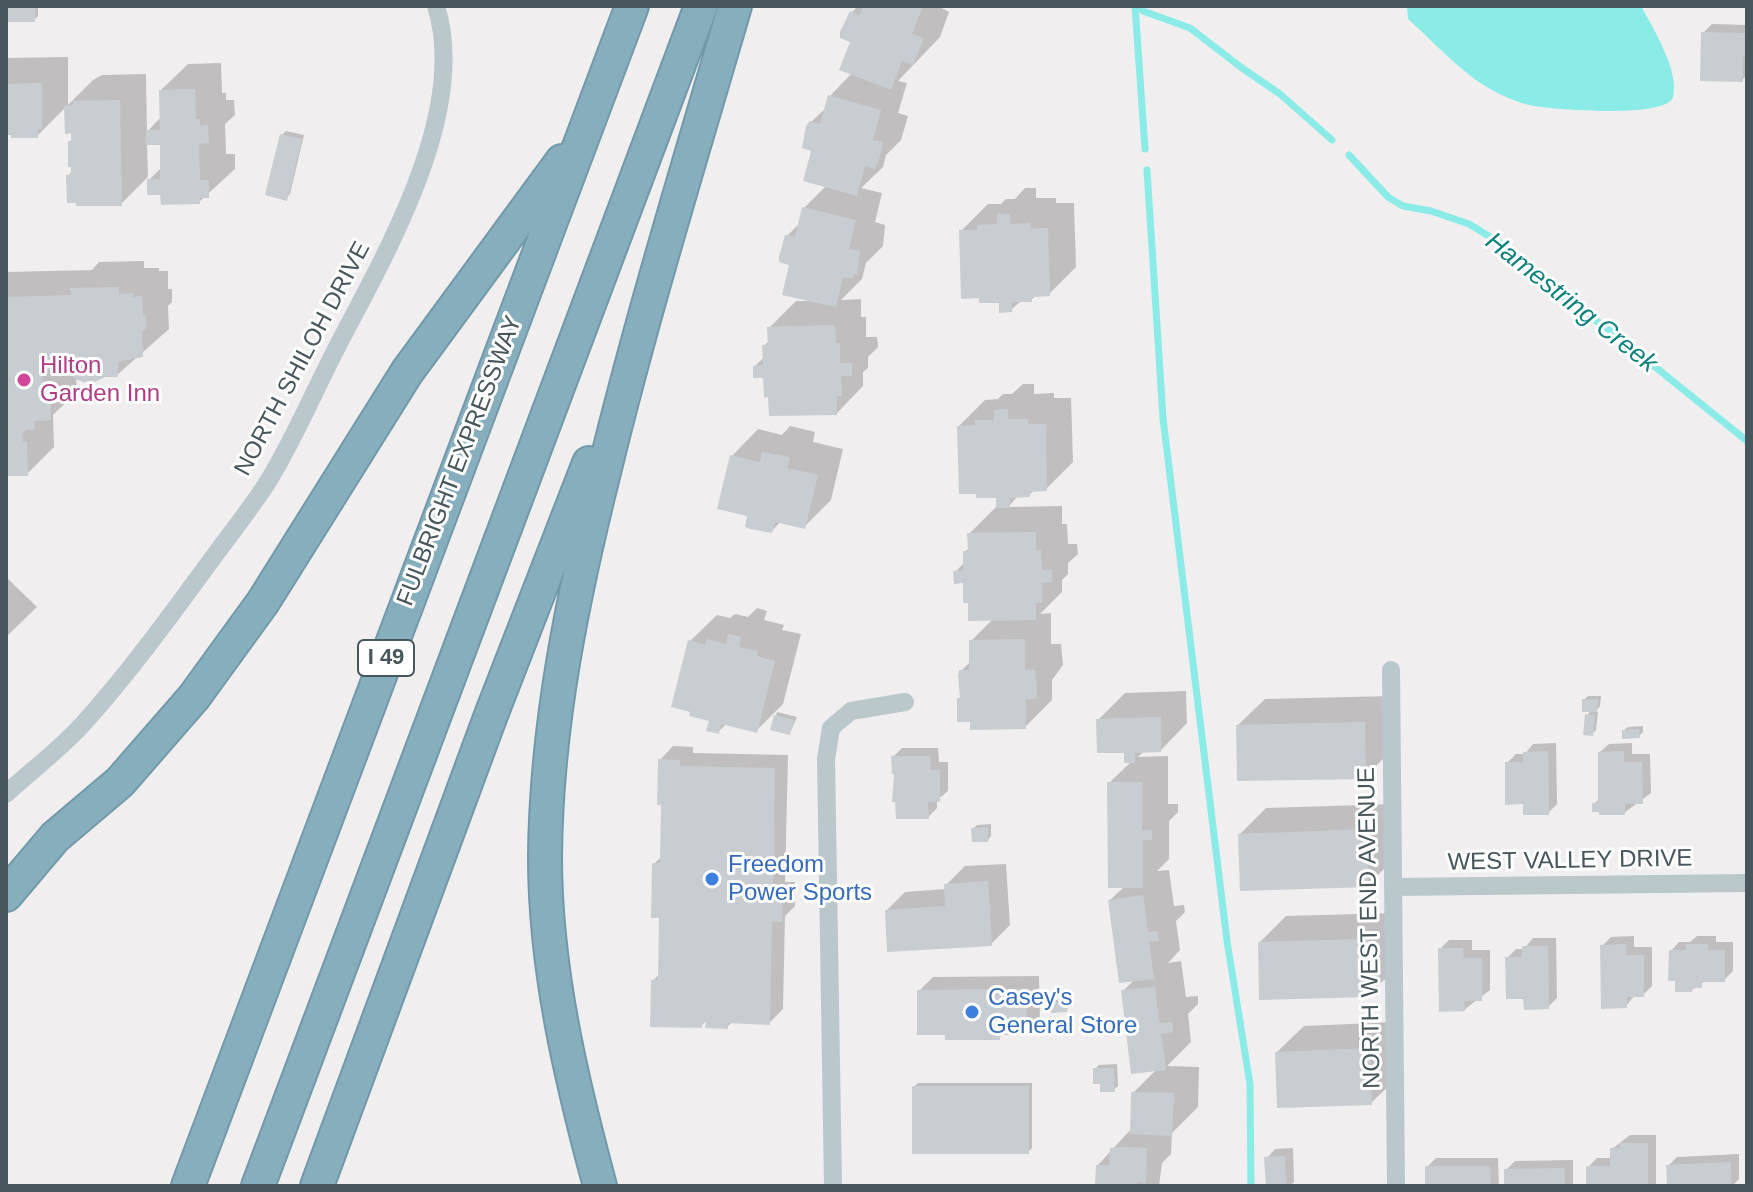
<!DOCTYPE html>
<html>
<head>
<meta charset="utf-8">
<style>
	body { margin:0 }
	#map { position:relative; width:1753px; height:1192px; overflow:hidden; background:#f1eeef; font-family:Arial,sans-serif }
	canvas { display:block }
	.frame { position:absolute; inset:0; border:8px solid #47575c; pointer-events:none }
</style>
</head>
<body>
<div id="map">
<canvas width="1753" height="1192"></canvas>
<div class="frame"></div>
</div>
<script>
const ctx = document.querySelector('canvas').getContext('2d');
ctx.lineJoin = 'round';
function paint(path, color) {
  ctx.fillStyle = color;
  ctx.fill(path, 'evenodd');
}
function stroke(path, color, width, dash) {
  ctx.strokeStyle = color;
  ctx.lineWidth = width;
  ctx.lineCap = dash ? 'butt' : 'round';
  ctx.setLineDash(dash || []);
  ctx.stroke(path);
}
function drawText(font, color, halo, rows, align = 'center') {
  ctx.font = font + ' Arial,sans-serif';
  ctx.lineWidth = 6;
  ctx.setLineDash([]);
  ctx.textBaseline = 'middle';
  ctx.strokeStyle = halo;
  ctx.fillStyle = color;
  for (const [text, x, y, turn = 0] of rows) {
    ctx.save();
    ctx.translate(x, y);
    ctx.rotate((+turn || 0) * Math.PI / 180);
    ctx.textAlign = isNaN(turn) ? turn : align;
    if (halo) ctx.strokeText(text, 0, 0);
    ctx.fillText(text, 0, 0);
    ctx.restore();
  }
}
paint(new Path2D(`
	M1407 6H1641C1653 28 1680 72 1673 97 1667 119 1546 110 1525 104 1514 101 1501 95 1492 90 1462 74 1433 41 1408 19Z`), '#8bebe7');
paint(new Path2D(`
	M6 6H38V16L34 20H6Z
	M858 6H938L949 12 940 37 898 81 907 83 898 113 908 116 901 140 886 155 883 167 861 188 882 193 875 222 885 225 883 246 866 263 862 279 841 300 861 299V317H866V337H877L878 347 868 357V368L863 372V386L837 413 770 395 765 376 755 366 764 357V346L769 341V328L796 301H810L792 264 787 236 801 222 804 208 827 185 814 150 811 122 827 107 830 96 852 73V12Z
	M1712 24 1747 25V75L1742 80 1703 33Z
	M68 57V105L93 80 102 75 146 74 147 132 161 117V90L188 64 221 63 222 93H226V100H234L235 115 225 124 226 154H235V169L199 202 162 193 149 180 162 167V143H147L148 177 121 204 68 176 73 170 70 141 73 139 66 107 37 136 6 133V58Z
	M286 131 304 135 290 194 286 198 282 135Z
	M1025 188H1036V198H1056V203H1074L1076 267 1049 294H1037L1031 300H1022L1011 310 1000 300 961 231 988 204H1001L1006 199H1015Z
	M144 261V268H159V271H168V289H172V302L168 306 169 329 117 375 76 377 77 392 53 415 54 447 27 474H6V272L92 270 99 262Z
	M1023 384H1034V394L1054 393V398H1071L1073 462 1046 489 1035 490 1029 495H1019L1008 507 1062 506V524H1067L1068 544H1077L1078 554 1068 563V574L1062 580V592L1040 614 1051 613V644H1061L1063 665 1052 680V700L1025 727 971 720 959 699 961 696V671L971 661V641L993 619 970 601 965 581 955 572 965 562V552L970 547 969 534 996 507 998 496 959 426 985 400 998 399 1003 394H1012Z
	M790 426 815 432 813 442 843 449 831 500 804 527 781 521 772 531 749 515 732 456 758 429 782 435Z
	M6 577 37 607 6 637Z
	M757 608 767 611 764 620 784 625 782 630 801 634 783 704 756 731 727 723 718 732 711 719 690 641 717 615 730 618 735 614 748 617Z
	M1186 691 1187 723 1161 750 1144 751 1138 757 1168 756V804H1178V812L1169 821V859L1157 871 1169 870 1174 906 1184 905 1185 912 1176 921 1180 950 1168 963 1181 961 1186 997 1198 996V1004L1188 1014 1191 1042 1167 1066 1199 1067 1198 1107 1172 1133 1171 1154 1162 1163 1159 1186H1097L1098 1165 1132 1128 1133 1093 1157 1069 1123 991 1135 979 1110 900 1125 886 1109 783 1132 761 1098 720 1125 693Z
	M1391 696 1392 750 1365 777 1238 725 1265 699Z
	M1588 696H1601L1600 706 1595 712H1598L1596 730 1592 734 1587 715 1592 710 1584 700Z
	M777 712 797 717 790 733 773 729Z
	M1643 726V732L1639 736 1624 730 1628 727Z
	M1556 743 1557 804 1548 813 1525 802 1507 763 1516 754H1525L1533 744Z
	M1632 743V754H1650L1651 793 1624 813 1594 804 1600 798V752L1609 744Z
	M673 746 693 747V753L788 755 785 882H795V906L785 916 783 1009 769 1023 732 1022 727 1027 708 1019 701 1026 653 981 660 973 661 916 654 864 662 856 663 804 660 760Z
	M902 748H938L939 762H948V791L937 800V808L928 817 897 800 893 757Z
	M1393 804 1395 858 1368 885 1240 834 1266 808Z
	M991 824V836L988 840 973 829 977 825Z
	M1006 864 1010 925 991 944 887 910 905 892 946 889V885L965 866Z
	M1395 913 1396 968 1369 995 1260 942 1286 916Z
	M1634 936V947H1652V986L1643 995H1635L1626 1006 1602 946 1611 937Z
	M1697 936H1716V942H1733V971L1724 980H1707L1692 990 1671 951 1679 942H1690Z
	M1533 938H1556L1557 998 1548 1007 1525 997 1507 958 1516 949H1524Z
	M1449 940H1472V950H1490V990L1464 1010 1440 949Z
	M1039 976 1040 1019 1026 1033H1004L999 1038 947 1033 919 991 933 977Z
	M1070 999V1007L1066 1010 1052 1003 1056 1000Z
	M1396 1022 1398 1077 1371 1103 1277 1052 1304 1026Z
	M1117 1064 1118 1086 1114 1090 1095 1069 1099 1065Z
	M918 1083H1032V1148L1028 1152 914 1087Z
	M1630 1135H1656V1186H1588V1167L1597 1158H1612V1149Z
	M1293 1148 1294 1182 1290 1186H1268L1267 1158 1275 1149Z
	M1739 1154V1179L1732 1186H1669L1668 1166 1677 1157Z
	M1436 1158H1498L1499 1186H1427V1167Z
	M1573 1160V1186H1506V1170L1515 1161Z`), '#0003');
stroke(new Path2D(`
	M1135 6 1145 149
	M1139 6 1143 11 1190 28 1242 68 1280 94 1332 140
	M1349 155 1388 197 1403 206 1431 211 1469 224 1513 251 1528 269 1561 297 1607 328 1747 441
	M1147 170 1163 418 1227 941 1250 1084 1251 1186`), '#8bebe7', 7);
paint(new Path2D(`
	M6 6H35V22H6Z
	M863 6H923L912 34 924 38 913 65 902 61 891 90 839 70 850 42 840 38V32L850 11 860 15Z
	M1701 32 1747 33V57H1743V82L1700 81Z
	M42 83V130L38 129V138H11V135H6V84Z
	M195 89 196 119H200V126L208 125 209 143 199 144 200 180H209V198H200V204L161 205 160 195H147V179H160V145H146V130H160L159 90Z
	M828 95 881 110 873 140 883 142 878 164H876L875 169 865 166 857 196 803 181 811 151 802 148 806 126 810 121 820 124Z
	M120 100 122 206H76V203H67L66 175H71V167H68V141H71V133L65 134 64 106 73 105V101Z
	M280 134 302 139 287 201 265 195Z
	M802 207 856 220 849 249 860 251 857 275 854 274 852 279 843 277 836 307 782 295 789 265 779 262V257L785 235 795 237Z
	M997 214H1010V224L1030 223 1031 229 1048 228 1050 296 1032 297V302H1012V312L999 313V303H979V298L961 299 959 230H977V225L997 224Z
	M119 287V294L133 293V297L142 296 143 315H146V330L142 331 143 357 121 361 118 363V377H105L95 382H83L73 378V369L42 370 43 395 50 394 51 420 34 421 35 429 25 430V433H22L23 442H27L28 476H6V297L71 295 70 288Z
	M835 325 836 343H840V363H852V376H841L842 396H837V415L769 416 768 397 764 398 763 378H753V366L763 365 762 345H768L767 327Z
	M1008 409V419H1028V424H1046L1047 491 1030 492V497L1010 498V508H996V498H976V494H959L957 426 975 425V420H994V410Z
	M762 452 785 456 790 458 787 468 818 475 805 529 775 522 772 533 750 529 745 527 747 516 717 509 730 455 760 462Z
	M1036 532V550H1041L1042 570H1052V582L1042 583V603H1036V620L968 621V603H963V583L954 584 953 571 963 570V551H968L967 533Z
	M728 634 741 637 739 647 758 651 757 656 775 661 757 733 721 724 719 734 706 731 709 721 689 716 690 712 671 707 688 640 705 645 707 639 726 644Z
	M1025 639V670H1035L1037 693 1036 699H1026V729L970 730V722H957V698H960L958 676 959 670H969V640Z
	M1582 699H1598L1597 712H1582Z
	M1585 714 1595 715 1593 736 1583 735Z
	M774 715 794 720 790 735 770 730Z
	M1161 717V752L1135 753V763H1124V753H1097L1096 719Z
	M1365 722 1366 779 1237 781 1236 725Z
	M1639 729 1640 738 1622 739V730Z
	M1548 751 1549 815H1523V804L1505 805V762H1523V752Z
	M1624 751V762H1642L1643 804H1625V815H1599V812H1592V803H1598V752Z
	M891 756H930L931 770H940V802H928L929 819H896L895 802H892L894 774H892Z
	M658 759 680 760V766L775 768 773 895H782V922H772L770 1025 728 1023V1029L705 1028 706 1022 702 1023V1028L650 1027 651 980H658L659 918H651L652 863H660L661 805H657Z
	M1107 782H1142V830H1152V840H1143V888H1108Z
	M988 827V842H972L971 828Z
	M1367 829 1369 887 1240 891 1238 834Z
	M988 881 992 946 887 952 885 910 945 906 944 884Z
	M1143 895 1148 932 1157 931 1159 941 1149 942 1154 979 1119 983 1108 900Z
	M1369 939 1370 997 1259 1000 1258 942Z
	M1626 944V955H1644V997H1627V1008L1601 1009 1600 945Z
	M1686 944H1708V950H1725V982H1702V988H1692V992H1675V981H1668L1669 950H1686Z
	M1522 946H1548L1549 1009 1524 1010 1523 999H1506L1505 957H1522Z
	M1438 948H1463L1464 958H1482V1001H1464L1465 1011 1439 1012Z
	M1155 987 1159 1023 1172 1022 1173 1032 1161 1034 1166 1070 1131 1074 1121 990Z
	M1026 989 1027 1035H1000V1040H945V1035H917V990Z
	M1067 1002V1012L1051 1013 1050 1003Z
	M1370 1048 1372 1105 1277 1108 1275 1052Z
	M1093 1068H1114L1115 1092H1100V1084H1093Z
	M912 1086H1029V1154H912Z
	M1131 1092 1174 1093 1172 1136 1130 1134Z
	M1619 1143H1648V1186H1586V1166H1610V1148H1620Z
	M1123 1147 1147 1148 1146 1183 1137 1182V1186H1095L1096 1165H1109L1110 1148Z
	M1285 1156 1286 1186H1266L1264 1157Z
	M1731 1162V1186H1667L1666 1165Z
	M1425 1166H1490L1491 1186H1425Z
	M1564 1168 1565 1186H1504V1169Z`), '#c8cdd1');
const highway = new Path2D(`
	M6 895 55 837 120 782 194 697 263 602 407 372 562 161
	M188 1186 632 6
	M258 1186 701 6
	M317 1186 491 715 589 463
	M600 1186C571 1079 545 969 545 857 546 725 573 595 605 468 643 313 690 160 735 6`);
stroke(highway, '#7299a9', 36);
stroke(new Path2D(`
	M1391 670 1396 1186
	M6 794C31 771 59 750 82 725 129 673 171 615 212 559 231 533 252 507 269 480 294 439 313 394 335 351 383 258 470 113 436 6
	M1393 887 1747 883
	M833 1186 826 759 831 728 851 711 905 702`), '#bac7cb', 18);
stroke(highway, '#87aebd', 32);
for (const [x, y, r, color] of [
	[24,380,8,"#d1479c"],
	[712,879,8,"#3f7fe0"],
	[972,1012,8,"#3f7fe0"]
]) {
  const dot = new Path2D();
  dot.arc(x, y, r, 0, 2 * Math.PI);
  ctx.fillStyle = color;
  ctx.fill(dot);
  stroke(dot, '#fff', 3);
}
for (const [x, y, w] of [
	[386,658,56]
]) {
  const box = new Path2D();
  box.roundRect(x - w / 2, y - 18, w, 36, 6);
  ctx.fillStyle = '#fff';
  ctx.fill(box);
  stroke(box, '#47575c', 2);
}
drawText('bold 22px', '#47575c', null, [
	["I 49",386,658]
]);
drawText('24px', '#47575c', '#fff', [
	["NORTH SHILOH DRIVE",303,359,-62],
	["FULBRIGHT EXPRESSWAY",460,461,-69],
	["WEST VALLEY DRIVE",1570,861,-1],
	["NORTH WEST END AVENUE",1370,928,-91]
]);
drawText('24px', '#b23c85', '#fff', [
	["Hilton",40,366],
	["Garden Inn",40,394]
], 'left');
drawText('24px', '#366cbe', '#fff', [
	["Freedom",728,865],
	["Power Sports",728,893],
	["Casey's",988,998],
	["General Store",988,1026]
], 'left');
drawText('italic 26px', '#0f827e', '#fff', [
	["Hamestring Creek",1571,303,38]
]);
</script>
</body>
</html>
